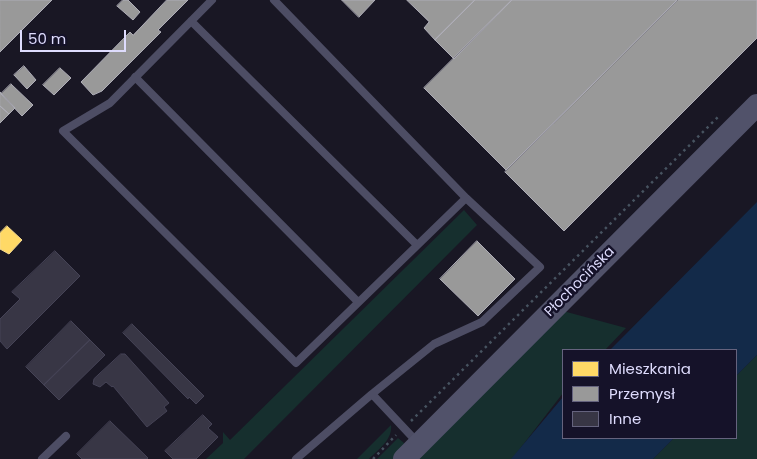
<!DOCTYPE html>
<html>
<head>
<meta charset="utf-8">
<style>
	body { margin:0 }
	#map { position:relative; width:757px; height:459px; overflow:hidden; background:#191724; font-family:Poppins,sans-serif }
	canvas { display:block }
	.legend { position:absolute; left:562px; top:349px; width:175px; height:90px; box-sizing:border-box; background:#151229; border:1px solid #65637e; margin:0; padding:6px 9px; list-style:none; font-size:15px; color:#dedcfd }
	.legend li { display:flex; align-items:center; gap:10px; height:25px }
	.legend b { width:25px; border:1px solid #65637e }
	.scale { position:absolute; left:20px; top:30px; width:106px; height:22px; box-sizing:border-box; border:2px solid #dedcfd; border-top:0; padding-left:6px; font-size:15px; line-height:18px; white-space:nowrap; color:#dedcfd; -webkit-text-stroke:4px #151229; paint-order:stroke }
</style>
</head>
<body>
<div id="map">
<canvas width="757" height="459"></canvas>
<ul class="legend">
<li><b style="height:14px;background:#ffd966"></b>Mieszkania</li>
<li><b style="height:14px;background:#999"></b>Przemysł</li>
<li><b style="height:14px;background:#383645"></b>Inne</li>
</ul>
<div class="scale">50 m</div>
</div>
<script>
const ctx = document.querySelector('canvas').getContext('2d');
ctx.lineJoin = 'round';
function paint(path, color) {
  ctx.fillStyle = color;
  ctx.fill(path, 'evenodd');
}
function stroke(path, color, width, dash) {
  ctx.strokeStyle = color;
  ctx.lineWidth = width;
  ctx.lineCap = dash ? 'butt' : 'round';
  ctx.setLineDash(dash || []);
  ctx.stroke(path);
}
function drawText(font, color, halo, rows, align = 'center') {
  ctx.font = font + ' Poppins,sans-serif';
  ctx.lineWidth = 5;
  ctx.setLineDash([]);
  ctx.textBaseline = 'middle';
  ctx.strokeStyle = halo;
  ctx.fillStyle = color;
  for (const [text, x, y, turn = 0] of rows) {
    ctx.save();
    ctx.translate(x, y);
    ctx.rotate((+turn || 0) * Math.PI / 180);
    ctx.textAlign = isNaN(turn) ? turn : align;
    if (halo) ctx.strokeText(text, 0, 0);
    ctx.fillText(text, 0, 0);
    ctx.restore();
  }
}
paint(new Path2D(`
	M464 210 477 225 244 459H206L223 443V432L230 440Z
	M563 311 626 328 605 350H563V393L512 459H415Z
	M757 355V459H653L674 438H736V376Z
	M391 425C393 439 379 449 369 459H357Z
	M398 438 404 443 403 449 393 459H377Z`), '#162f2e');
paint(new Path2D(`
	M757 202V355L736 376V350H610Z
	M563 397V438H674L653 459H511Z`), '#132a49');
const homes = new Path2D(`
	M7 226 22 240 9 254 0 249V233Z`);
paint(homes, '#ffd966');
stroke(homes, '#f5da93', 1);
const industry = new Path2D(`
	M0 0H52L0 52Z
	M123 0H128L140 12 133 20 117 6Z
	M167 0H188L158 30 161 32 102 91 93 95 81 82 130 32 133 35Z
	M342 0H375L359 17Z
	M407 0H475L435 40 424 28 429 22Z
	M475 0H512L454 59 435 40Z
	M512 0H677L506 170 424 88Z
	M678 0H757V38L564 231 505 172Z
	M24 66 36 80 27 89 14 75Z
	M60 68 71 78 54 95 43 85Z
	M11 84 33 105 22 116 1 94Z
	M0 92 15 108 9 114 0 106Z
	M0 106 9 114 0 123Z
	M477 241 515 279 478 316 440 279Z`);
paint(industry, '#999');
stroke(industry, '#aeadb7', 1);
const building = new Path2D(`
	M55 251 80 276 7 349 0 341V319L20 299 12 292Z
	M71 321 90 340 44 385 26 367Z
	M132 324 204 396 196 404 189 397 188 399 123 333Z
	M90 340 105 355 59 400 44 385Z
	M121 354H125L169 403 164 407 167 411 147 427 113 386 112 387 106 382 100 387 93 384 94 379Z
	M203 415 212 424 208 428 218 437 196 459H173L165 451Z
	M110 421 148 458 147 459H82L77 454Z`);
paint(building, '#383645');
stroke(building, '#454356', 1);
stroke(new Path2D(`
	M411 421 718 117
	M373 459 396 435`), '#475360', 2.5, [2.5, 4]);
stroke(new Path2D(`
	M212 0 110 103 63 131 296 363 466 198
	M274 0 466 198 540 267 482 322 434 344 372 394
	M191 21 417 245
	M135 77 358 302
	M42 459 66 436
	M296 459 372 394 418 443`), '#4d4d64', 8);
stroke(new Path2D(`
	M404 459 757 105`), '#51526a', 22);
drawText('14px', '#dedcfd', '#151229', [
	["Płochocińska",580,282,-45]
]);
</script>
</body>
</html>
